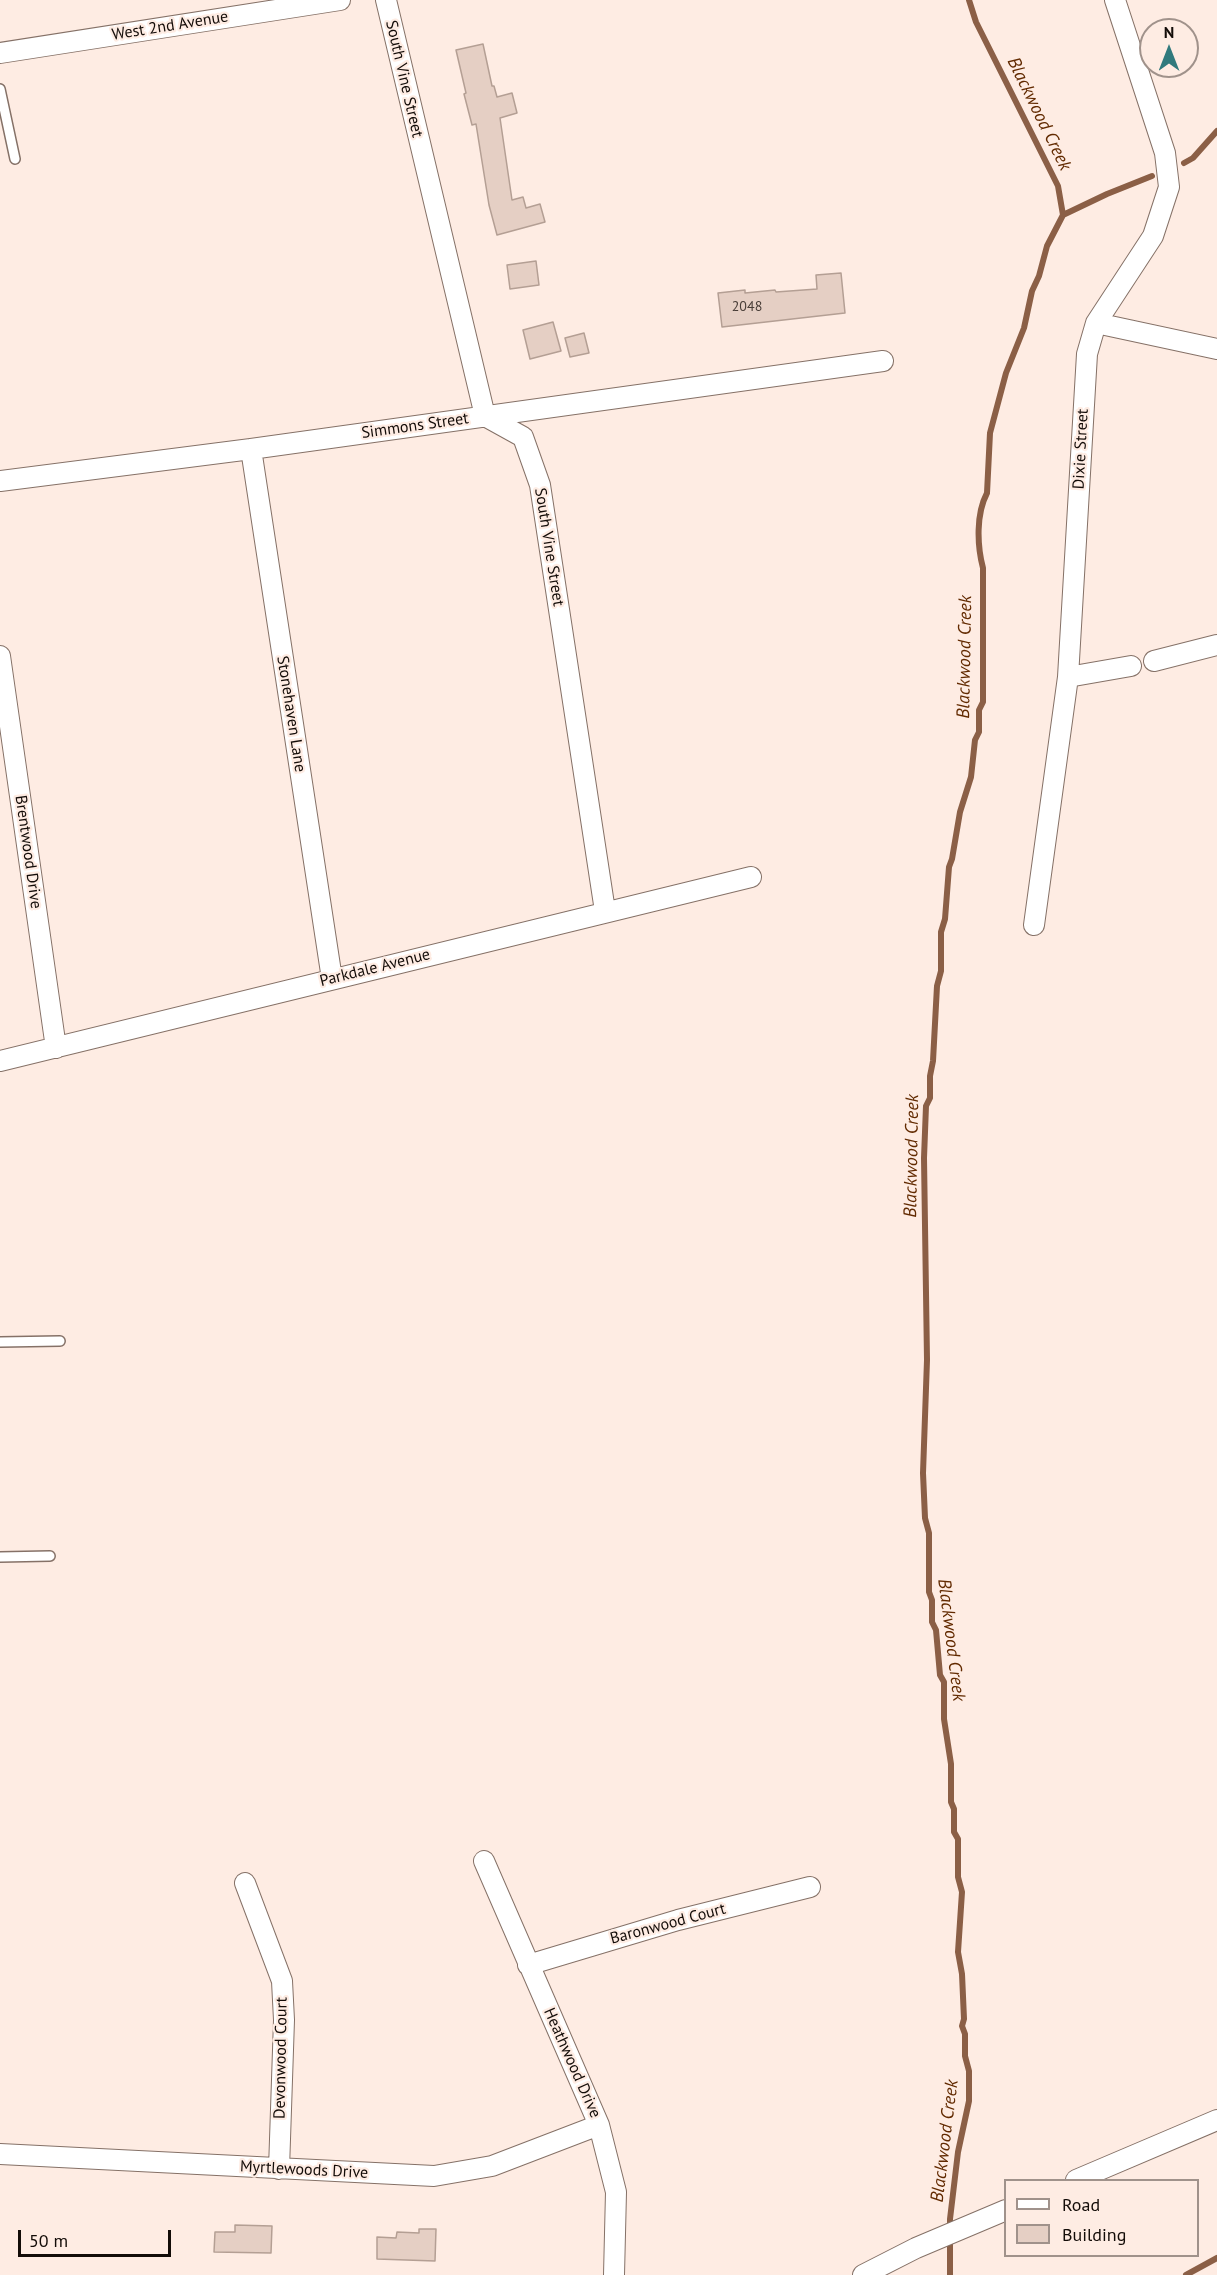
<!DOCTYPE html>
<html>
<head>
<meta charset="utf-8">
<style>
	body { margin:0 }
	#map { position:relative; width:1217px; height:2275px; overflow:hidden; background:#feece3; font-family:"PT Sans",sans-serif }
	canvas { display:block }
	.legend { position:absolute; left:1004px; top:2179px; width:195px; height:78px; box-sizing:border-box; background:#feece3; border:2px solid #a0928b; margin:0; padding:8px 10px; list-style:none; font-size:18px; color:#130c08 }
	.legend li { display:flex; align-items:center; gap:12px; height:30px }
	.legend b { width:30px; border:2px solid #a0928b }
	.north { position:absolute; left:1139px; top:18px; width:60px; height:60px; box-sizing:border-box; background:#feece3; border:2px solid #a0928b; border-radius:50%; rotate:0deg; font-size:16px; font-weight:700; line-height:24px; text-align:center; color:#130c08 }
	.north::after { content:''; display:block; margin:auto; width:21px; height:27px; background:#317a7d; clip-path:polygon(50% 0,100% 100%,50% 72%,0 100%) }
	.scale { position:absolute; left:18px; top:2230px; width:153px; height:27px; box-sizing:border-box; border:3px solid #130c08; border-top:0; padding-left:8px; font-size:18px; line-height:21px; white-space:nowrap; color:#130c08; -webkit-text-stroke:4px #feece3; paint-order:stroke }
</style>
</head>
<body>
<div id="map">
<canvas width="1217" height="2275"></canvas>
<ul class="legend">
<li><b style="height:8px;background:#fff"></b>Road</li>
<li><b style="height:16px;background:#e5cfc4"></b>Building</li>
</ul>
<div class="north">N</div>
<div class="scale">50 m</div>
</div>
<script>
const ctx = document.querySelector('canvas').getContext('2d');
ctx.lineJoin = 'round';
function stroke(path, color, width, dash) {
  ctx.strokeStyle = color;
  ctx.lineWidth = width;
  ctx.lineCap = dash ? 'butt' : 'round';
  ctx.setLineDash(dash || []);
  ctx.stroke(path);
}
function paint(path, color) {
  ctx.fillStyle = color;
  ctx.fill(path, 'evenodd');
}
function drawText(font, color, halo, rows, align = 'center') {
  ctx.font = font + ' "PT Sans",sans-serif';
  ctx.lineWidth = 4.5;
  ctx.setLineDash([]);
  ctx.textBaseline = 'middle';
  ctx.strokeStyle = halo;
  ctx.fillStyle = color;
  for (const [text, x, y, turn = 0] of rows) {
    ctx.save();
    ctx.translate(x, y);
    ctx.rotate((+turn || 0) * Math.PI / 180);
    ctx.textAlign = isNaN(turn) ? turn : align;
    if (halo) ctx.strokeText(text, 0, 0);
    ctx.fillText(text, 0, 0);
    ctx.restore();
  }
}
stroke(new Path2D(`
	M1184 163 1193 158 1217 131
	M1063 215 1107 194 1152 176
	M950 2275V2219L958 2152 969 2101V2071L965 2056V2034L962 2026 964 2019 962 1974 958 1952 962 1892 958 1877V1839L954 1832V1809L951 1802V1764L944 1719V1682L940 1675 936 1630 932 1622V1600L929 1592V1533L925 1518 923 1473 927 1360 924 1158 926 1106 930 1098V1076L933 1061 937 986 941 971V932L945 919 949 867 952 859 960 812 971 777 975 740 979 732V710L983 702V568C977 545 976 514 987 493L990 433 1006 373 1024 328 1032 291 1039 276 1047 246 1063 215 1058 186 976 22 969 0
	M1186 2275 1217 2258`), '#8b5f46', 6);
const building = new Path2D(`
	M483 44 492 86H494L497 97 512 93 517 113 500 118 512 200 523 197 526 208 540 204 545 222 497 235 489 205 476 124 472 125 464 94 466 93 456 50Z
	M536 261 539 285 510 289 507 265Z
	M841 273 845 313 722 327 718 293 745 290V293L775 290 776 292 817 289 816 275Z
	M553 322 561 351 530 359 523 330Z
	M584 333 589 353 570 357 565 338Z
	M235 2225 272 2226 271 2253 214 2252 215 2232H235Z
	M419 2229H436L435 2261 377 2259V2237L396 2238 397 2232 419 2233Z`);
paint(building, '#e5cfc4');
stroke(building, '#b49f94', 1.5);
const service = new Path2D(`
	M0 89 15 159
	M0 1342 60 1341
	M0 1557 50 1556`);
const minor = new Path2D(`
	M386 0 485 416 523 437 540 485 605 911
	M0 53 340 0
	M1096 323 1217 349
	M251 449 332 979
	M0 481 251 449 883 361
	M0 656 56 1048
	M1154 661 1217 645
	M1068 677 1131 666
	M1034 925 1068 677 1087 354 1096 323 1153 236 1169 187 1165 153 1115 0
	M0 1061 751 877
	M484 1861 599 2125 616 2192 614 2275
	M245 1883 282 1981 284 2020 279 2169
	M528 1965 678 1920 810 1887
	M0 2154 434 2176 492 2166 599 2125
	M1076 2180 1217 2120
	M863 2275 916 2248 1006 2210`);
stroke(service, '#857167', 12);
stroke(minor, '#857167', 22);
stroke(service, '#fff', 9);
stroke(minor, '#fff', 20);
drawText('14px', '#483d37', null, [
	["2048",747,307]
]);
drawText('16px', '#130c08', '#feece3', [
	["West 2nd Avenue",170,26,-9],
	["South Vine Street",404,79,77],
	["Simmons Street",415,426,-8],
	["Dixie Street",1081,449,-87],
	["South Vine Street",549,547,81],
	["Stonehaven Lane",291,714,81],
	["Brentwood Drive",28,852,82],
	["Parkdale Avenue",375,968,-14],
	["Baronwood Court",668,1924,-15],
	["Devonwood Court",281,2058,-89],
	["Heathwood Drive",572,2063,66],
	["Myrtlewoods Drive",304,2170,3]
]);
drawText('italic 18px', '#622a01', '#feece3', [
	["Blackwood Creek",1039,114,64],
	["Blackwood Creek",965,657,-89],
	["Blackwood Creek",912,1156,-89],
	["Blackwood Creek",951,1640,83],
	["Blackwood Creek",945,2141,-83]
]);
</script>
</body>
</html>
